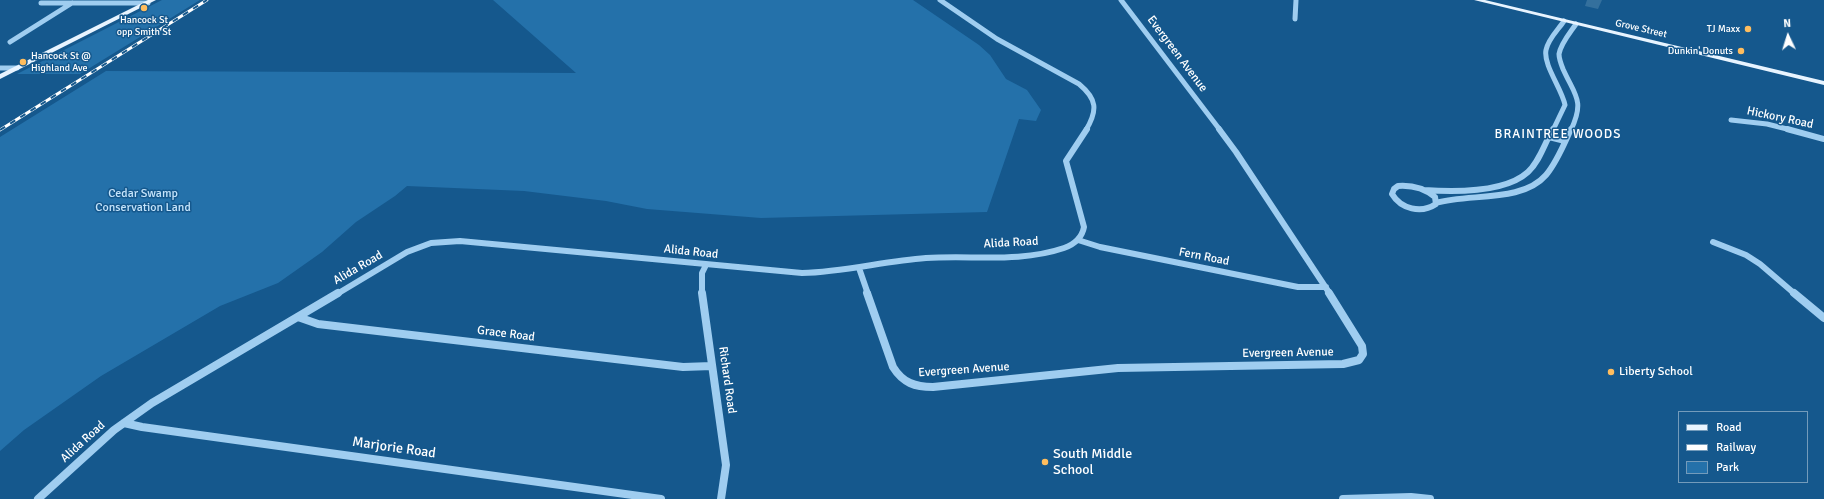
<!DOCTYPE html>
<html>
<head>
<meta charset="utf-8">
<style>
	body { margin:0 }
	#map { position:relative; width:1824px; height:499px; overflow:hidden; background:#15588d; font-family:Signika,sans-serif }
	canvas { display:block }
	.legend { position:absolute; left:1678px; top:411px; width:130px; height:72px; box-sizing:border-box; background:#15588d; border:1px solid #739bbb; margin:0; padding:5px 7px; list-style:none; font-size:12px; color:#fff }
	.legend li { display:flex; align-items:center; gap:8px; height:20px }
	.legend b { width:20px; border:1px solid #739bbb }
	.north { position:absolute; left:1768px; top:16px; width:40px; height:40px; -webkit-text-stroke:3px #15588d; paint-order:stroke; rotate:356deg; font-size:11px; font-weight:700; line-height:16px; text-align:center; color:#fff }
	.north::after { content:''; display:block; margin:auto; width:14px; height:18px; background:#fff; clip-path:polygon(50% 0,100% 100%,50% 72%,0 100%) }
</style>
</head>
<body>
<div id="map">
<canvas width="1824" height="499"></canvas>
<ul class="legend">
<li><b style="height:5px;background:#e8f4ff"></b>Road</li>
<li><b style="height:5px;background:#fff"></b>Railway</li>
<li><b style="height:11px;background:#2471aa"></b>Park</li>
</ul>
<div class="north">N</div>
</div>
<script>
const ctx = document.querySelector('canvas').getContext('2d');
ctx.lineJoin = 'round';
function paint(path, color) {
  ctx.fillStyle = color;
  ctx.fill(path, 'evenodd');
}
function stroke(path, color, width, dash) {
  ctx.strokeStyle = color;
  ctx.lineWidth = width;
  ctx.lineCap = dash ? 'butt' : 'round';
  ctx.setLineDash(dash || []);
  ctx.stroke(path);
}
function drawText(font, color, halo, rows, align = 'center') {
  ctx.font = font + ' Signika,sans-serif';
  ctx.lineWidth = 3;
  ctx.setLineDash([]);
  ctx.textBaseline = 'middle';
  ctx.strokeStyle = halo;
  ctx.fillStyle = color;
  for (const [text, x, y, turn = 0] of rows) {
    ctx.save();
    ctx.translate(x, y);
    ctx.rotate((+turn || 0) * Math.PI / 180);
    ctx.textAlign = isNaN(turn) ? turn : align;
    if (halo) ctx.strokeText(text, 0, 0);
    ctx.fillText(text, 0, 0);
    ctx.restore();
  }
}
paint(new Path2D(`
	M162 0H200L80 74H17Z
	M493 0H913L979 45 990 55 1006 79 1027 90 1041 110 1036 121 1019 119 987 212 761 218 647 209 606 201 524 191 407 186 395 196 356 222 322 252 278 283 220 306 101 376 24 430 0 451V137L106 71 576 73Z`), '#2471aa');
stroke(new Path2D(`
	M940 0 997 39 1079 84C1097 99 1098 110 1086 130
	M1121 0 1220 130
	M41 3H148
	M1295 19 1296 0
	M10 42 72 3
	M0 68H17
	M1731 120 1767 124 1791 130
	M1553 130 1565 105C1562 89 1543 65 1546 50 1548 39 1558 30 1564 21
	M1571 130C1585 100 1575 96 1563 69 1561 64 1559 59 1559 54 1561 43 1570 33 1576 24`), '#9fcdf0', 5);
stroke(new Path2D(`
	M1219 129 1236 152 1330 294
	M1787 129 1824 139
	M1549 137 1565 141
	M1398 186C1412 185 1424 188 1435 197L1436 204C1421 214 1401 209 1392 194L1394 189Z
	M1424 190C1454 192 1505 193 1528 172 1540 161 1545 142 1553 129
	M1436 203C1469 193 1522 203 1546 175 1557 162 1564 144 1571 129
	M1078 240 1100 247 1298 287H1326
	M1713 242 1746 255 1760 264 1795 294
	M859 268 868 294
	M337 294 407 252 431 243 460 241 802 273C844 272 884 261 926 258 972 255 1020 263 1064 248 1075 244 1082 238 1084 227L1066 161 1087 129
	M702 294V273L706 265`), '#9fcdf0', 6);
stroke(new Path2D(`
	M702 293 726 465 721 499
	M867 293 893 367C903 383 915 387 933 387L1118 368 1343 364 1359 360 1363 354 1362 346 1329 293
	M1794 293 1824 318
	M298 317 318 324 683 367 712 366
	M124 423 142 427 661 499
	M38 499 114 430 152 403 338 293
	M1343 499 1411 497 1430 499`), '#9fcdf0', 8);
paint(new Path2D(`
	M148 0H156L0 79V74Z
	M1474 0H1485L1824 81V85Z`), '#e8f4ff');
const rail = new Path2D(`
	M0 130 207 0`);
stroke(rail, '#fff', 3);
stroke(rail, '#15588d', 2, [6]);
paint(new Path2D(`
	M1587 0H1602L1598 9 1585 6Z`), '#34709d');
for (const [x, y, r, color] of [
	[144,8,4,"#ffbd5e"],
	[1748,29,4,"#ffbd5e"],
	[1741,51,4,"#ffbd5e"],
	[23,62,4,"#ffbd5e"],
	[1611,372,4,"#ffbd5e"],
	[1045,462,4,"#ffbd5e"]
]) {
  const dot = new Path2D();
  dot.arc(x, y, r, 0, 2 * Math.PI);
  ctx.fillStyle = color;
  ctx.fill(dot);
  stroke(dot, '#15588d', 1.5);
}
drawText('10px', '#fff', '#15588d', [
	["Hancock St",144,20,"center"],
	["opp Smith St",144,32,"center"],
	["TJ Maxx",1740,29],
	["Dunkin' Donuts",1733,51],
	["Hancock St @",31,56,"left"],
	["Highland Ave",31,68,"left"]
], 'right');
drawText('10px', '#fff', '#15588d', [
	["Grove Street",1641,29,13]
]);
drawText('12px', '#fff', '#15588d', [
	["Evergreen Avenue",1177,54,53],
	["Hickory Road",1780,118,12],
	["Alida Road",1011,243,-3],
	["Alida Road",691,252,6],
	["Fern Road",1204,257,11],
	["Alida Road",358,268,-30],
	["Grace Road",506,334,7],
	["Evergreen Avenue",1288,353,-1],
	["Evergreen Avenue",964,370,-4],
	["Richard Road",727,380,82],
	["Alida Road",83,442,-42]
]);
drawText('12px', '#c5e4fb', '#15588d', [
	["Cedar Swamp",143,194],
	["Conservation Land",143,208]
]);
drawText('12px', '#fff', '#15588d', [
	["Liberty School",1619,372]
], 'left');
ctx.letterSpacing = '1px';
drawText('13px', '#fff', '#15588d', [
	["BRAINTREE WOODS",1558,135]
]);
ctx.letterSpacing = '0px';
drawText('14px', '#fff', '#15588d', [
	["Marjorie Road",394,448,8]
]);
drawText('14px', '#fff', '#15588d', [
	["South Middle",1053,454],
	["School",1053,470]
], 'left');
</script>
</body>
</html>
